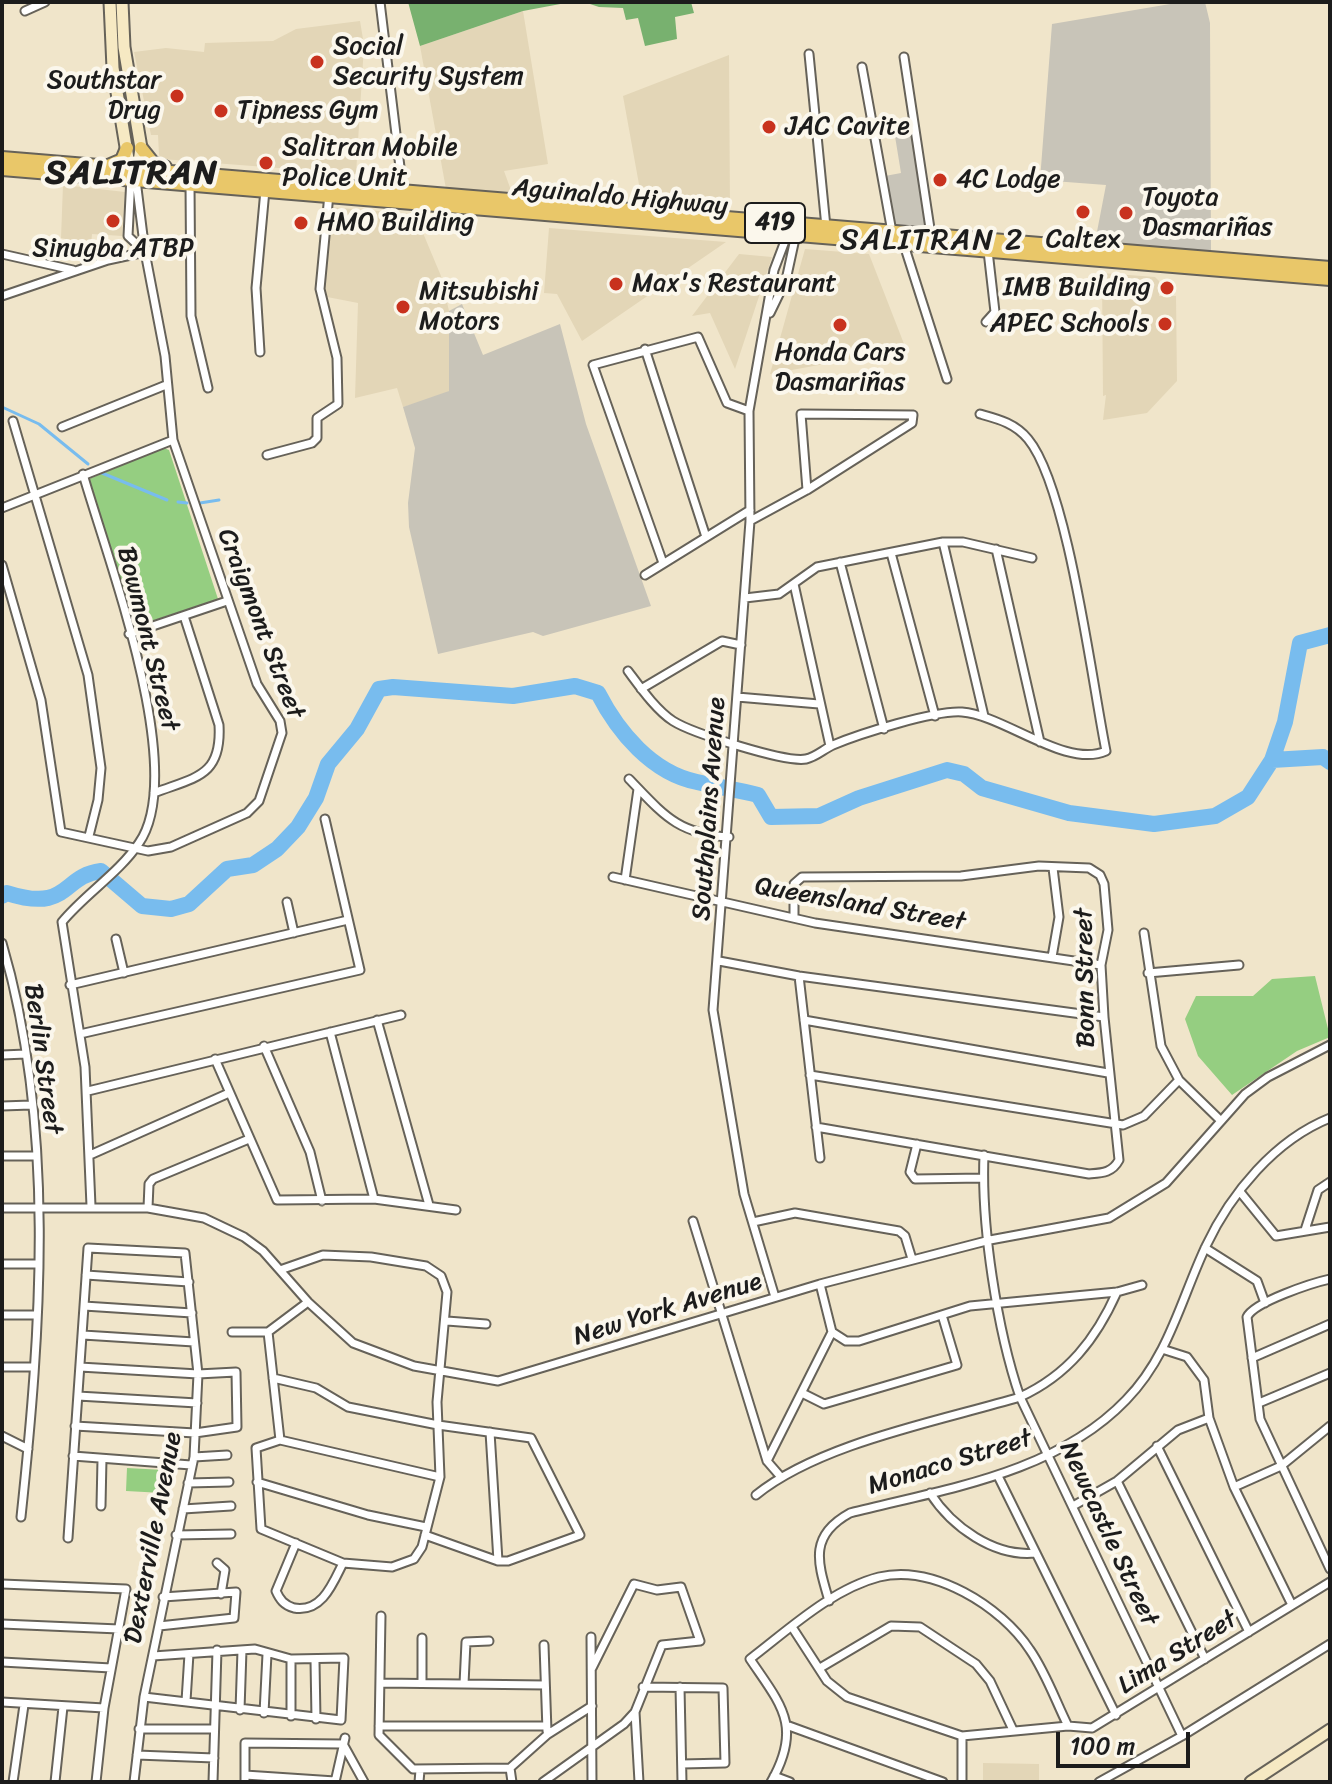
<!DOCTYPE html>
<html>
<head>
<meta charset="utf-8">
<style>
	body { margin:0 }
	#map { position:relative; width:1332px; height:1784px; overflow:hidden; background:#f0e5ca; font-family:Sriracha,sans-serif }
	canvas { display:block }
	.frame { position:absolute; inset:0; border:4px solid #1c1c1c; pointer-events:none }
	.scale { position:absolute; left:1056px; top:1732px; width:134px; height:36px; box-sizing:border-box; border:4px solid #1c1c1c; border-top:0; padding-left:10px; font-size:24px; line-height:28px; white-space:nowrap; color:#1c1c1c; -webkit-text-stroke:6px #fbf7ec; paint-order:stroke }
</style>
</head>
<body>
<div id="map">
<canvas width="1332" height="1784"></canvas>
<div class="frame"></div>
<div class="scale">100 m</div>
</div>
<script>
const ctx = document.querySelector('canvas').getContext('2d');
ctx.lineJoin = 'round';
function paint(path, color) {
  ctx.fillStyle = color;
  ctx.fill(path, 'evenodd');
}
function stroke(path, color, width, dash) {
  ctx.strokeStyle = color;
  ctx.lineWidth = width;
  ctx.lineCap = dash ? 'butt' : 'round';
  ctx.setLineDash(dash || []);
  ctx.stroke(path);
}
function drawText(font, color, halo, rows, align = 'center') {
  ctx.font = font + ' Sriracha,sans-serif';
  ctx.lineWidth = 8;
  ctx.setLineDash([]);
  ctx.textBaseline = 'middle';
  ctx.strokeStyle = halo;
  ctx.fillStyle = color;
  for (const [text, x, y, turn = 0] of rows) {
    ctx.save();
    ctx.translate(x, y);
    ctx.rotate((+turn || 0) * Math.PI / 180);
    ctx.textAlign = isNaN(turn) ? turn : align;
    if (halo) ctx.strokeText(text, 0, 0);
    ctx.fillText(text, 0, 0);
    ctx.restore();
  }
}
paint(new Path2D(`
	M523 11 548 164 504 171 512 193 446 189 420 46Z
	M360 21 364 45 356 174 162 159 159 155 158 135H151L134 52 166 48 204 52 205 43 273 41 296 29Z
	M729 55 730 211 642 201 623 96Z
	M63 185 125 192 122 236 92 234 91 245 61 238Z
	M329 207 415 214 441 276 449 311V391L443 396 403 407 397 388 355 398 358 303 322 296Z
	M549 228 623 234 726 242 582 341 557 294 544 293Z
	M805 249 869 254 906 349 770 374Z
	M739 254 772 257 735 369 710 313 692 316Z
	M1102 273 1155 277 1159 281V296H1176L1177 381 1147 413 1103 420 1106 395 1103 396Z
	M983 1763 1039 1764V1782H983Z`), '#e3d6b7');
paint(new Path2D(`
	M1182 2H1205L1210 23 1211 251 1095 242 1106 185 1040 180 1052 24Z
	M913 121 930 227 894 225 885 176 901 173 893 124Z
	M462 304 483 355 560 324 586 424 651 606 543 636 533 632 438 654 409 527 408 503 415 448 403 407 449 391V311Z`), '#c8c4b8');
paint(new Path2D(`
	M164 448 169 450 218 599 131 628 89 479Z
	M1315 976 1330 1037 1297 1051 1232 1095 1198 1056 1185 1019 1196 996H1253L1272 979Z
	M127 1468 164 1470 163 1493 126 1491Z`), '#95ce81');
paint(new Path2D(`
	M408 2H571L523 11 420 46Z
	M584 2H691L694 13 675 17 677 39 645 46 638 18 626 20 623 8 599 7Z`), '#78b16f');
stroke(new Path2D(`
	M2 407 39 424 88 464
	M102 473 167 500
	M178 502 187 503
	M200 503 219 500`), '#78bcee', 3);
stroke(new Path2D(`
	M1272 760 1323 757 1330 762
	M2 896 7 893C70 913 61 876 101 871L142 906 171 909 189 904 227 869 253 865 277 849 298 827 316 798 328 764 357 729 379 689 393 687 513 696 575 686 598 693C618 732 652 773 697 782 718 787 738 790 758 795L771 817 819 816 859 798 947 770 964 774 982 788 1069 813 1154 824 1215 816 1248 797 1272 760 1285 722 1300 643 1330 635`), '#78bcee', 16);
const minor = new Path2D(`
	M380 2 403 192
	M25 11 45 2
	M809 54 826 227
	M904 57 931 235
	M862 67 892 232
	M131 177 128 236 145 252
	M190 184 191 316 208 388
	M904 245 947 379
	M2 254 73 270
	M2 296 108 260 145 252
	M770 313 786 280 796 234
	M986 322 995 312 988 251
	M645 349 706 537
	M260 352 256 288 265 190
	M13 421 88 675 101 768 98 800 89 836
	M62 427 166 385
	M267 455 312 443 317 438V418L338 404 337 358 320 289 329 194
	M83 474C106 555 189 771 139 843 119 873 85 894 62 922L85 1067 91 1206
	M2 508 173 440
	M750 521 807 490 912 423 913 415 801 414 807 490
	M943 542 984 716
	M996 549 1040 742
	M891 553 935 716
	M840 562 884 729
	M663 563 593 365 698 337 727 403 749 411
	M2 565 41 700 61 832 148 851 171 847 247 813 259 801 282 733 280 721 257 684 173 440 165 356 145 252 136 180
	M645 575 750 510
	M794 584 830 746
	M745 598 779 594 817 567 943 542H963L1032 558
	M129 634 227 601
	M628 671C640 687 656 710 673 721 692 733 786 763 806 759 816 757 824 749 833 745 859 734 935 710 962 712 1004 715 1066 769 1106 751 1092 683 1068 487 1028 439 1015 423 998 419 980 414
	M641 689 722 641 741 645
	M737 697 819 704
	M629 779C663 814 677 834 729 837
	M154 793C195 777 222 777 219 725L184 616
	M613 877 815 923 1101 965
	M625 880 638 789
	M287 902 294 933
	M794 916V884L802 877 961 876 1039 866 1089 868 1100 875 1104 884 1108 930 1101 965 1104 1017 1119 1160C1112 1173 1102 1173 1089 1174L816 1127
	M1144 933 1161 1046 1179 1080 1219 1119
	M116 939 124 973
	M2 943C56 1126 41 1329 21 1517
	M1052 957 1059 917 1053 868
	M719 961 799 976 1104 1017
	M1148 973 1239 965
	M799 976 820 1158
	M70 985 348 920
	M377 1020 429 1205
	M804 1020 1108 1073
	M330 1032 374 1199
	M80 1034 360 970 325 819
	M264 1046 310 1152 322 1201
	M2 1055 26 1054
	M215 1059 277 1200 374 1199 456 1210
	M810 1075 1123 1125 1144 1116 1179 1080
	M88 1091 401 1015
	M2 1106 31 1105
	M917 1144 910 1172 915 1179 983 1178
	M90 1155 229 1093
	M984 1155C981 1225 997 1330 1020 1397L1182 1736
	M2 1156H35
	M1241 1193 1276 1236 1330 1227
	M2 1208H148L204 1218 244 1237 263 1251 308 1302 353 1343 414 1366 498 1381 820 1284 990 1240 1109 1218 1166 1183 1245 1094 1268 1077 1330 1045
	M148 1208 149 1184 153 1179 249 1139
	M693 1221 767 1461 780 1476
	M753 1222 795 1213 899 1231 905 1236 912 1259
	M1305 1230 1318 1190 1330 1182
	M1205 1248 1257 1281 1265 1303
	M2 1264H37
	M280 1270 323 1255 371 1257 426 1266 441 1276 447 1292 437 1402 440 1477 422 1547 414 1559 392 1567 343 1563 261 1529 256 1448 280 1440
	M86 1275 189 1282
	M1330 1279C1312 1283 1254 1302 1247 1317L1260 1419 1330 1569
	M820 1284 832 1332 846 1341H859L970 1306 1117 1292 1142 1285
	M775 1297 744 1194 713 1010 750 521 749 411 774 270 788 233
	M84 1306 192 1313
	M2 1315H35
	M447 1321 486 1324
	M232 1332H268
	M83 1335 194 1342
	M1165 1350 1187 1357 1204 1380 1209 1418 1234 1487 1292 1605
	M1252 1358 1330 1324
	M2 1367H34
	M273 1378 316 1388 348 1407 438 1425 531 1438 580 1535 508 1561H498L425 1535
	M802 1393 824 1404 957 1365 942 1315
	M78 1396 197 1403
	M1259 1403 1330 1373
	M75 1426 195 1433 237 1427 236 1372 198 1374 80 1367
	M490 1432 498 1561
	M2 1436 28 1449
	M280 1440 440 1477
	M280 1440 268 1332 308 1302
	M1157 1446 1249 1632
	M73 1456 191 1465
	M194 1457 227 1455
	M767 1461 832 1332
	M998 1476 1116 1715
	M1117 1481 1205 1659
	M257 1482 368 1515 426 1527
	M188 1483 229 1482
	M1234 1487 1281 1466 1330 1426
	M930 1493C952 1527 994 1557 1035 1553
	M756 1495C820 1443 940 1421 1020 1397 1068 1375 1096 1339 1117 1292
	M101 1506 102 1459
	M1073 1506 1117 1481 1178 1430 1209 1418
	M183 1509 231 1506
	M176 1535 231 1534
	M68 1538 88 1248 185 1253 198 1374 194 1457 144 1697 134 1782
	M296 1543 276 1591C280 1600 284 1605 294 1608 322 1613 333 1583 343 1563
	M217 1563 225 1570 221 1594
	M2 1584 126 1589 104 1708 96 1782
	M829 1601C818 1563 808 1536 850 1513 944 1489 1055 1474 1126 1400 1169 1356 1181 1299 1206 1246 1231 1193 1275 1140 1330 1118
	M381 1616 379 1735 413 1769 510 1768 548 1734 592 1706
	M2 1624 119 1629
	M159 1626 234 1618 236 1592 163 1597
	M792 1627 827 1681 847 1697 962 1736 1068 1726 1092 1728 1330 1582
	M591 1637 592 1782
	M544 1645 547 1731
	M315 1661 316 1719
	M2 1662 111 1668
	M592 1668 634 1584 657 1590 681 1587 700 1641 662 1645 635 1712 639 1782
	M820 1668 891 1626 920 1627 976 1664 990 1681 1013 1730
	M381 1683 545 1685
	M422 1683V1638
	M464 1684 466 1642 489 1641
	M643 1687 723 1688 725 1763 682 1764
	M680 1687 682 1782
	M144 1697 341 1720 344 1658 291 1659 255 1649 153 1656
	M186 1701 189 1654
	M2 1702 104 1708
	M240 1710 242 1650
	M264 1713 267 1654
	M291 1716V1659
	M379 1726H545
	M789 1726 943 1782
	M139 1729H214
	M343 1744 364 1782
	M137 1755 214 1758
	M510 1768 512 1782
	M245 1775 335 1781
	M774 1776 790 1782
	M13 1782 24 1705
	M55 1782 63 1707
	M213 1782 217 1650
	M245 1782V1743L343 1744
	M335 1782 345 1738
	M419 1782 420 1770
	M543 1782 624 1724 635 1712
	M771 1782C803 1726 781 1705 750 1659 788 1630 832 1589 879 1577 933 1564 1001 1606 1030 1650 1046 1673 1056 1702 1068 1726
	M962 1782V1736
	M1099 1782 1182 1736 1330 1644`);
const secondary = new Path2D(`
	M110 2 113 68 131 177
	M122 2 124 47 141 148 137 177
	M1251 1782 1330 1730`);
const trunk = new Path2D(`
	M141 148 153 163 165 167
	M2 158 1330 268
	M108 166 122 160 127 148
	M2 169 1330 279`);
stroke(minor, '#666259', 11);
stroke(secondary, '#666259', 15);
stroke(trunk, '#666259', 16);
stroke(minor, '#fff', 7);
stroke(secondary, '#f6e9c3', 11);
stroke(trunk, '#e9c769', 12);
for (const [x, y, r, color] of [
	[317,62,8,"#c8321e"],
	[177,96,8,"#c8321e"],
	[221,111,8,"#c8321e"],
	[769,127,8,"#c8321e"],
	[266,163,8,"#c8321e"],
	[940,180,8,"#c8321e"],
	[1083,212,8,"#c8321e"],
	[1126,213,8,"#c8321e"],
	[113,221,8,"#c8321e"],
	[301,223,8,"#c8321e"],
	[616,284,8,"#c8321e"],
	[1167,288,8,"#c8321e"],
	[403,307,8,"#c8321e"],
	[1165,324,8,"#c8321e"],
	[840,325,8,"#c8321e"]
]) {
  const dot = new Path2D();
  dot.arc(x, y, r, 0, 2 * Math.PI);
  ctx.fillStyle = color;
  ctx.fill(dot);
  stroke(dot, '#fbf7ec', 3);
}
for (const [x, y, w] of [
	[775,223,60]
]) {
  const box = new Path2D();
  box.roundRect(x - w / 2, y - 20, w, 40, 6);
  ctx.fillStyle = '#fbf7ec';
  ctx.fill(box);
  stroke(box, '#1c1c1c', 2);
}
drawText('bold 24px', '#1c1c1c', null, [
	["419",775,223]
]);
drawText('26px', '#1c1c1c', '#fbf7ec', [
	["Social",333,47],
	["Security System",333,77],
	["Southstar",161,81,"right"],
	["Drug",161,111,"right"],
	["Tipness Gym",237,111],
	["JAC Cavite",785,127],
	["Salitran Mobile",282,148],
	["Police Unit",282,178],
	["4C Lodge",956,180],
	["Toyota",1142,198],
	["Dasmariñas",1142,228],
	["HMO Building",317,223],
	["Caltex",1083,240,"center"],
	["Sinugba ATBP",113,249,"center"],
	["Max's Restaurant",632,284],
	["IMB Building",1151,288,"right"],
	["Mitsubishi",419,292],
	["Motors",419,322],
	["APEC Schools",1149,324,"right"],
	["Honda Cars",840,353,"center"],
	["Dasmariñas",840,383,"center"]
], 'left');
drawText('26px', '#1c1c1c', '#fbf7ec', [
	["Aguinaldo Highway",620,198,5],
	["Craigmont Street",260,624,69],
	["Bowmont Street",147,639,76],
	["Southplains Avenue",710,809,-86],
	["Queensland Street",860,905,10],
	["Bonn Street",1086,978,-91],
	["Berlin Street",42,1059,82],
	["New York Avenue",668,1310,-17],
	["Monaco Street",950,1463,-17],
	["Newcastle Street",1108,1534,65],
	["Dexterville Avenue",154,1538,-79],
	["Lima Street",1178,1653,-32]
]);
ctx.letterSpacing = '2px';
drawText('30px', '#1c1c1c', '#fbf7ec', [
	["SALITRAN 2",932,241]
]);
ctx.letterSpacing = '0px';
ctx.letterSpacing = '2px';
drawText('bold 34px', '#1c1c1c', '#fbf7ec', [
	["SALITRAN",132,174]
]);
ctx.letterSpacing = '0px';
</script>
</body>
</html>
